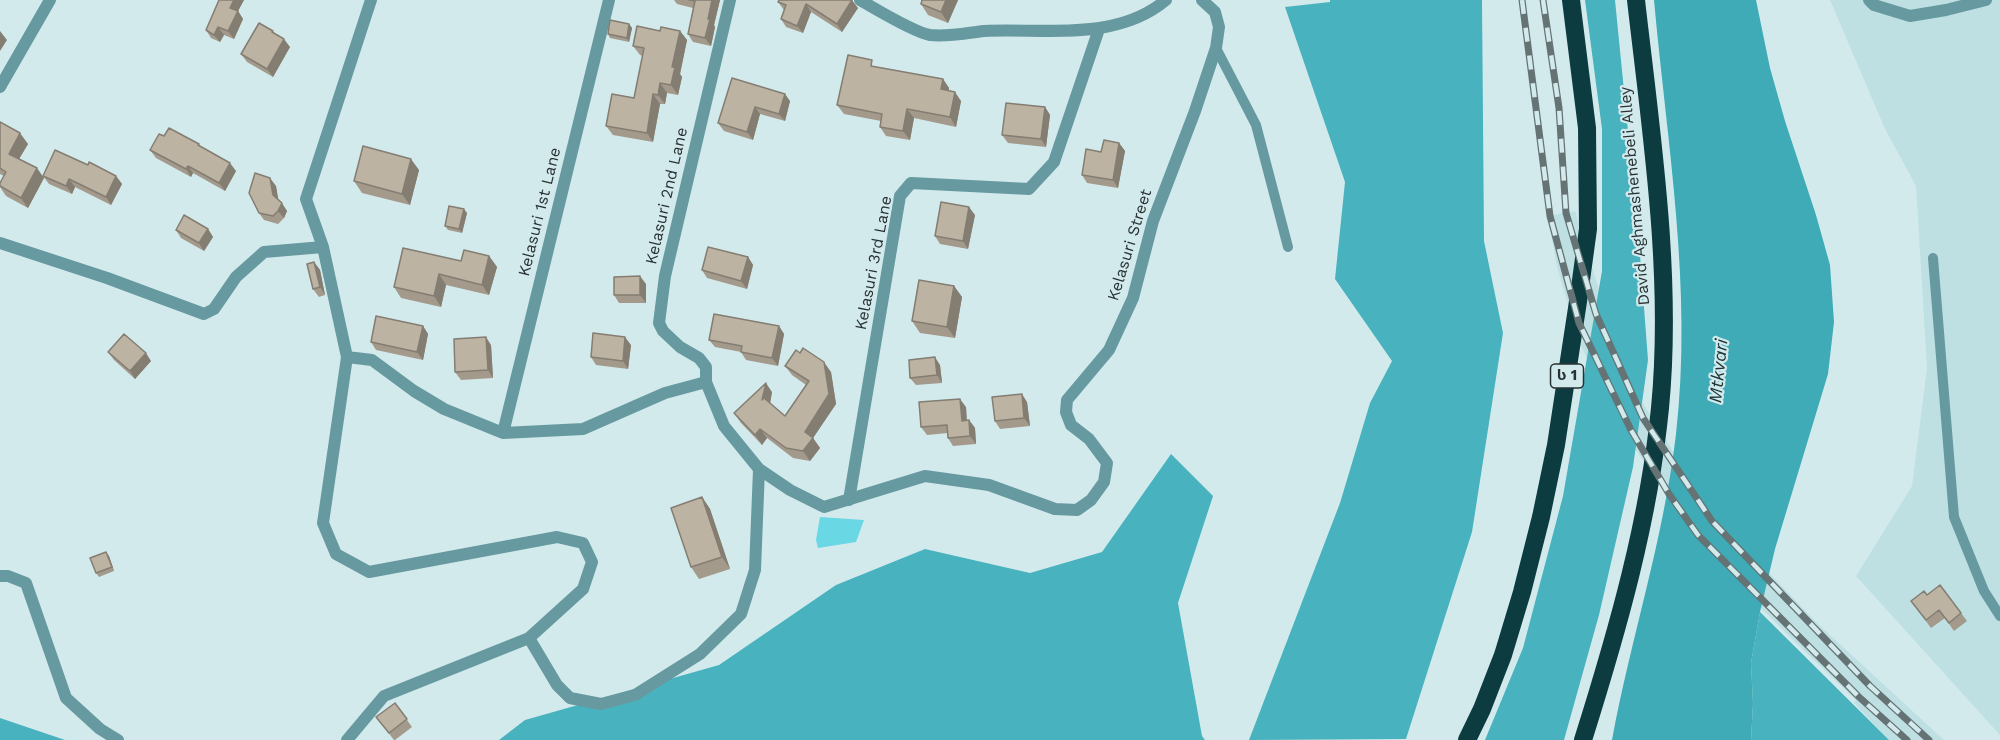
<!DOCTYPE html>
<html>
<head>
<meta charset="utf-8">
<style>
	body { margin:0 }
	canvas { display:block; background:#d3eaed }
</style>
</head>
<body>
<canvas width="2000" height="740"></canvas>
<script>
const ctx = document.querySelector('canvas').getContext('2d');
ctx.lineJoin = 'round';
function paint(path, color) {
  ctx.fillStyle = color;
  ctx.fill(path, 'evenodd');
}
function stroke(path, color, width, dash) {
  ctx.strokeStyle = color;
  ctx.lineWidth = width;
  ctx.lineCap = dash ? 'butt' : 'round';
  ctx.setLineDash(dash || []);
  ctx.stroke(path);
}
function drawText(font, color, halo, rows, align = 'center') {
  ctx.font = font + ' "Work Sans","Noto Sans Georgian",sans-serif';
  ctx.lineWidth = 4.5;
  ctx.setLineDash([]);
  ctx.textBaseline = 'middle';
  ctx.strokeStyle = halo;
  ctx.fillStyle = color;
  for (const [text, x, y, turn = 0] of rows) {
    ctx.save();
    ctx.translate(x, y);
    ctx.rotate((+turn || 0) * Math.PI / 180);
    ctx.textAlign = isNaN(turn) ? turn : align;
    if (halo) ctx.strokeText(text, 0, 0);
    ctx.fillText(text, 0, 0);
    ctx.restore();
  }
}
paint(new Path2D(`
	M1830 0H2000V735L1856 576 1912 486 1927 368 1916 186 1885 129Z
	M1575 211 1608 319 1636 392 1711 512 1817 623 1944 740H1889L1854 703 1856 700 1793 640 1739 586 1687 527 1623 430 1580 344 1557 267 1548 216Z`), '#bfe0e3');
paint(new Path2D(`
	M820 517 864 520 856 542 818 548 816 540Z`), '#69d8e4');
paint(new Path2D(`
	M1330 0H1482L1484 241 1503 333 1472 532 1406 739 1249 740 1340 503 1370 403 1392 361 1335 279 1345 182 1285 7 1330 2Z
	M1585 0H1615L1639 242 1648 360 1633 467 1599 615 1564 740H1485L1523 648 1563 496 1602 271V129Z
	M1171 454 1213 496 1178 603 1202 736 1205 740H499L525 720 719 665 836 585 925 549 1030 573 1102 552Z
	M1760 612 1889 740H1751L1753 704 1751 663Z
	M0 718 65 740H0Z`), '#48b2be');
paint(new Path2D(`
	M1654 0H1756L1770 68 1785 121 1816 215 1830 265 1834 322 1828 374 1775 549 1760 612 1751 663 1753 704 1751 740H1612C1631 638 1664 538 1676 434 1693 289 1667 144 1654 0Z`), '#3eabb6');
stroke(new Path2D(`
	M1216 48 1256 125 1288 247
	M1933 258 1954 517 1984 591 2000 616`), '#679aa0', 10);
stroke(new Path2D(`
	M860 0C876 9 913 32 930 35 948 37 966 33 984 31 1045 28 1116 42 1166 0
	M1869 0 1874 5 1910 16 1946 10 1986 0
	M0 87 50 0
	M0 243 107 278 204 314 214 309 236 277 264 252 323 247
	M347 357 372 360 414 391 444 409 503 433 583 429 665 393 706 382 724 426 759 469 755 570 741 614 700 654 635 695 601 704 570 698 557 685 529 638
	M706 382V367L699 358 680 347 663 331 659 323 665 276 730 0
	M503 433 609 0
	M759 469 790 490 824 507 925 476 989 485 1055 509 1077 510 1091 500 1104 482 1107 463 1089 439 1071 425 1066 412 1067 400 1109 350 1133 298 1153 221 1195 111 1216 48 1219 27 1215 12 1202 0
	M849 500 900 196 911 183 1029 189 1054 162 1099 29
	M0 576H8L26 583 66 698 100 729 118 740
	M347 740 384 696 529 638 583 589 592 562 583 543 557 537 369 572 336 554 323 523 347 357 323 247 306 199 371 0`), '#679aa0', 12);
stroke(new Path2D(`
	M1467 740 1482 709 1503 655 1522 592 1541 517 1556 445 1579 295 1588 229 1587 128 1571 0
	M1583 740C1617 632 1649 521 1660 408 1673 275 1651 132 1636 0`), '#0d3c40', 18);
const rail = new Path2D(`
	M1522 0 1550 216 1579 323 1631 430 1669 494 1698 535 1859 697 1907 740
	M1543 0 1559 108 1566 213 1596 314 1643 418 1712 521 1870 686 1929 740`);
stroke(rail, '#657375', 7);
stroke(rail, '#d3eaed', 4.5, [14]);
paint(new Path2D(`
	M219 0H244L238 11 243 19 234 39 224 35 220 42 211 38 206 30Z
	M674 0H720L714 25 715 27 711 46 693 42 688 34 693 8 677 4Z
	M921 0H958L948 23 928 15 921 4 922 1Z
	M778 2 858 8 842 32 811 12 803 33 786 27 781 19 784 10Z
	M629 24 632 28 629 42 610 38 608 34Z
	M660 31H680L687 40 680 74 682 77 678 95 667 93 665 104H660L653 142 613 135 606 126 634 98 643 56 640 55 633 46Z
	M275 34 290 47 273 77 247 62 241 54Z
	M876 67 943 79 949 88V91L961 101 956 127 914 118 910 140 886 136 880 127 881 121 844 114 837 105Z
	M732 78 790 101 785 121 760 114 753 140 724 131 718 123Z
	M1045 107 1050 115 1046 147 1008 143 1002 135Z
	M0 122 28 144 19 159 44 178 28 208 6 196 0 187V183L4 176 0 174Z
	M164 136 199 144 201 147 236 171 225 191 193 173 191 177 156 158 150 150Z
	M1119 143 1125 151 1118 188 1087 183 1082 175 1101 152Z
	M419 170 410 205 362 193 354 181Z
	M43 176H116L122 184 111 205 75 187 72 194 49 184Z
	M276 186 278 200 287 211 284 218 278 224 264 220 259 213Z
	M467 213 462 233 448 230 445 226Z
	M975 215 968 249 940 244 935 236Z
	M208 229 213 237 204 251 181 238 176 230Z
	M489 256 497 267 489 295 446 285 441 307 401 298 394 287 461 261Z
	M748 257 753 265 747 289 707 278 702 270Z
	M314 262 320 270 325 295 319 297 313 289Z
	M646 284V303H619L614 295Z
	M954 286 962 297 955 338 920 333 912 321Z
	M423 326 428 334 423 360 376 350 371 342Z
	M779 326 784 334 778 366 746 360 741 352 715 347 709 340Z
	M491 345 493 378 461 380 455 372Z
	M631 345 628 369 596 365 591 357Z
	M108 352 151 361 135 379 114 360Z
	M940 365 942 383 916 385 910 378Z
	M785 366 831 372 836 404 813 438 820 448 810 461 793 458 767 438 762 445 741 423 734 413 772 392 770 404 785 416 806 385 792 375Z
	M1027 402 1030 426 1000 429 995 421Z
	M966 407 967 420H969L975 428 976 444 953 446 948 438V433L927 435 921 427Z
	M702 497 710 509 730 569 699 579 691 567Z
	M109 556 114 571 99 577 96 573Z
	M1927 595 1961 613 1967 621 1954 631 1945 618 1931 628 1911 601Z
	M395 703 412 727 395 740H394L376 717Z`), '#a39a8c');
paint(new Path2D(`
	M234 0H244L238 11 243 19 234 39 228 31 230 8Z
	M712 0H720L714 25 715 27 711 46 705 38 708 19Z
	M852 0 858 8 842 32 837 24Z
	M946 0H958L948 23 941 12Z
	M806 4 811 12 803 33 797 26Z
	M629 24 632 28 629 42 627 38Z
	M218 27 224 35 220 42 214 35Z
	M0 31 7 40 0 51Z
	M680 31 687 40 680 74 682 77 678 95 671 85 672 67Z
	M284 39 290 47 273 77 267 69Z
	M943 79 949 88 947 99 941 89Z
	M660 83 667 93 665 104 658 95Z
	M955 92 961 101 956 127 950 117Z
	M653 94 660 104 653 142 647 133Z
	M785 94 790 101 785 121 779 114Z
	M755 107 760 114 753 140 747 132Z
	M1045 107 1050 115 1046 147 1041 139Z
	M907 109 914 118 910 140 903 131Z
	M20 133 28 144 16 164 9 154Z
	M1119 143 1125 151 1118 188 1113 180Z
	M411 159 419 170 410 205 402 194Z
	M230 163 236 171 225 191 219 183Z
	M188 166 193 173 191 177 186 169Z
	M37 168 44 178 28 208 21 198Z
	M116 176 122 184 111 205 106 197Z
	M270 178 276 186 279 203 273 195Z
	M69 179 75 187 72 194 66 186Z
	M282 203 287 211 284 218 278 211Z
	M969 207 975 215 968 249 963 241Z
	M464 209 467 213 462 233 459 229Z
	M208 229 213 237 204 251 199 243Z
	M489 256 497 267 489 295 482 285Z
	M748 257 753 265 747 289 741 281Z
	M314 262 320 270 325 295 320 287Z
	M439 274 446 285 441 307 434 296Z
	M640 276 646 284V303L640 295Z
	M954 286 962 297 955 338 947 327Z
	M423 326 428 334 423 360 417 352Z
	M779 326 784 334 778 366 772 358Z
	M486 337 491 345 493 378 488 370Z
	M625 337 631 345 628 369 623 361Z
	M146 353 151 361 135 379 130 371Z
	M935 357 940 365 942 383 937 375Z
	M824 362 831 372 836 404 813 438 820 448 810 461 803 451 805 432Z
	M766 383 772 392 769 409 762 400Z
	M1022 394 1027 402 1030 426 1024 418Z
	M960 399 966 407 967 429 962 421Z
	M969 420 975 428 976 444 970 436Z
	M760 429 767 438 762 445 755 435Z
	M702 497 710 509 730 569 722 557Z
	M106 552 109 556 114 571 112 567Z`), '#847d72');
const building = new Path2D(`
	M219 0H234L230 8 238 11 228 31 218 27 214 35 206 30Z
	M689 0H712L708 19H710L705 38 688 34 695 1Z
	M779 0H852L837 24 806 4 797 26 781 19 786 5 778 2Z
	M922 0H946L941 12 921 4Z
	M610 20 629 24 627 38 608 34Z
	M259 23 273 31 272 32 284 39 267 69 241 54Z
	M637 26 660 31 661 27 680 31 672 67H675L671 85 660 83 658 95 653 94 647 133 606 126 612 94 634 98 644 48 633 46Z
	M848 55 872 60 871 66 943 79 941 89 955 92 950 117 907 109 903 131 880 127 882 114 837 105Z
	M732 78 785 94 779 114 755 107 747 132 718 123Z
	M1006 103 1045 107 1041 139 1002 135Z
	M0 122 20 133 9 154 37 168 21 198 0 186V183L6 172 0 168Z
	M169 128 199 144 198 145 230 163 219 183 188 166 186 169 150 150 159 134 164 136Z
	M1104 140 1119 143 1113 180 1082 175 1086 149 1101 152Z
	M363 146 411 159 402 194 354 181Z
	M55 150 88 165 89 162 116 176 106 197 69 179 66 186 43 176Z
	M255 173 270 178 273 195 282 203 278 211 273 216 259 213 249 193Z
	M941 202 969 207 963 241 935 236Z
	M449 206 464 209 459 229 445 226Z
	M184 215 208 229 199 243 176 230Z
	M708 247 748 257 741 281 702 270Z
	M403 248 461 261 464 250 489 256 482 285 439 274 434 296 394 287Z
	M314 262 320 287 313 289 307 264Z
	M640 276V295H614V277Z
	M919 280 954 286 947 327 912 321Z
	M714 314 779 326 772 358 741 352 742 346 709 340Z
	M376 316 423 326 417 352 371 342Z
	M593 333 625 337 623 361 591 357Z
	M124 334 146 353 130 371 108 352Z
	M486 337 488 370 455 372 454 339Z
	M803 348 824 362 829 394 805 432 813 438 803 451 786 448 760 429 755 435 734 413 766 383 762 400 764 398 785 416 809 381 785 366 796 350 800 353Z
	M935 357 937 375 910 378 909 360Z
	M1022 394 1024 418 995 421 992 397Z
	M960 399 962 421 969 420 970 436 948 438 947 425 921 427 919 402Z
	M702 497 722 557 691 567 671 508Z
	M106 552 112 567 96 573 90 558Z
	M1940 585 1961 613 1949 623 1939 610 1926 620 1911 601 1924 591 1927 595Z
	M395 703 407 719 389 733 376 717Z`);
paint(building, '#bdb3a3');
stroke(building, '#847d72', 1.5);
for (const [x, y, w] of [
	[1567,376,33]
]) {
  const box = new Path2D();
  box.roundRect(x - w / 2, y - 12, w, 24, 4.5);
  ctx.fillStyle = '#d3eaed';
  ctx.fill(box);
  stroke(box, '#293233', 1.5);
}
drawText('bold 15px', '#293233', null, [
	["ს 1",1567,376]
]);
drawText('16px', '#293233', '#d3eaed', [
	["Kelasuri 2nd Lane",667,196,-77],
	["David Aghmashenebeli Alley",1635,196,-95],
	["Kelasuri 1st Lane",540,212,-76],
	["Kelasuri Street",1130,245,-73],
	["Kelasuri 3rd Lane",874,263,-79]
]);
drawText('italic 18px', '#1c3437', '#d3eaed', [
	["Mtkvari",1719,371,-84]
]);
</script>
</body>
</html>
